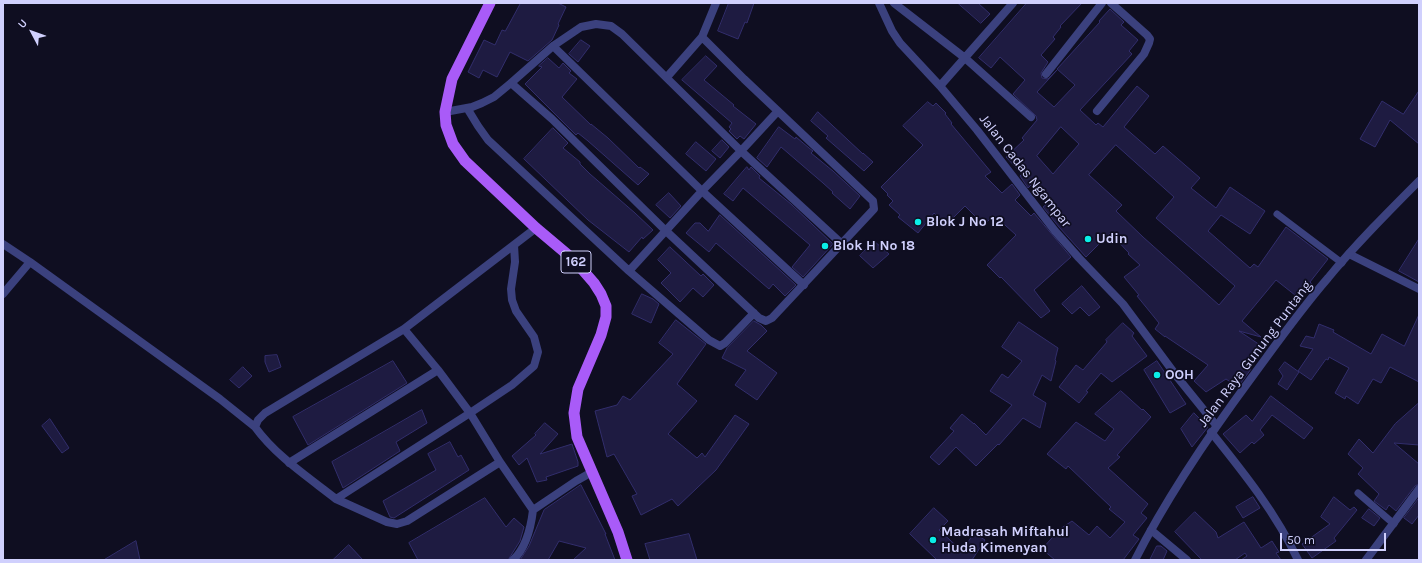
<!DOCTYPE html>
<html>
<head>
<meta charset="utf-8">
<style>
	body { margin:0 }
	#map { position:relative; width:1422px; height:563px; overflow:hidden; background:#0f0e21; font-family:Karla,sans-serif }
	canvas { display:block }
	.frame { position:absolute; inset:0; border:4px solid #d0d0fd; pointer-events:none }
	.north { position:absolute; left:12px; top:12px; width:40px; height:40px; -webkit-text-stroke:3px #0f0e21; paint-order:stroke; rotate:311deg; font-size:11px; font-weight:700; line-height:16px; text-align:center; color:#d0d0fd }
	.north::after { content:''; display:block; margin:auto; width:14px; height:18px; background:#d0d0fd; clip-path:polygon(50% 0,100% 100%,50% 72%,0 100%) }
	.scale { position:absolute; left:1280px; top:533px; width:106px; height:18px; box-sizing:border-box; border:2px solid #d0d0fd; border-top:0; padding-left:5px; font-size:12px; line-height:14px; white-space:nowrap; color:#d0d0fd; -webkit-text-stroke:3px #0f0e21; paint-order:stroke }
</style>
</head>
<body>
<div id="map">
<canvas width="1422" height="563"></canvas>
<div class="frame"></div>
<div class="north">U</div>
<div class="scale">50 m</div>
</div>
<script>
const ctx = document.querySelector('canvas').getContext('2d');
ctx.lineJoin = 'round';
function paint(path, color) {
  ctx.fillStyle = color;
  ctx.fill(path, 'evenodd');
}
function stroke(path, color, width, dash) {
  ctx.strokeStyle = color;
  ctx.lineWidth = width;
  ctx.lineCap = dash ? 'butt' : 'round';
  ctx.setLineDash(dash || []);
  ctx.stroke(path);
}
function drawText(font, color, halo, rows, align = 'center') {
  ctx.font = font + ' Karla,sans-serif';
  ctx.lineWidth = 3.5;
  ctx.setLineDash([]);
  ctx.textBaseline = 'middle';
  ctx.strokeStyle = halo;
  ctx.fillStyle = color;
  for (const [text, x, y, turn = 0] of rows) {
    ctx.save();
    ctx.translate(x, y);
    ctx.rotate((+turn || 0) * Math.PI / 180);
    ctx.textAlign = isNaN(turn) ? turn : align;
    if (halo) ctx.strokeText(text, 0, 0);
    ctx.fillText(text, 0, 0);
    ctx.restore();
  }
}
const building = new Path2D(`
	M521 3H558L566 7 558 24 559 25 552 40 528 61 510 52 497 77 483 70 479 78 468 72 484 40 495 45 502 30 505 31Z
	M729 3H754L747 23 745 22 738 39 718 31Z
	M958 3H978L990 14 981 23Z
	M1027 3H1082L1060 26 1061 27 1053 37 1055 39 1041 55 1048 62 1041 73 1042 78 1048 79 1057 70 1037 92 1054 107 1075 85 1057 69 1100 22 1099 21 1110 9 1124 22 1121 25 1138 40 1129 51 1132 54 1080 110 1096 125 1098 123 1103 127 1137 86 1149 96 1124 127 1155 154 1163 146 1200 178 1191 188 1216 208 1230 187 1265 211 1250 234 1221 215 1208 231 1250 268 1254 264 1258 267 1286 227 1328 259 1310 282 1312 284 1300 299 1276 280 1242 321 1261 337 1239 331 1263 347 1247 367 1251 369 1238 387 1226 379 1206 392 1194 381 1208 365 1165 336V337L1155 329 1159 323 1137 296 1139 295 1124 277 1140 265 1128 254 1129 253 1110 233 1086 257 1059 227 1043 207 1048 203 1031 185 1028 188 1020 176 1022 174 1006 157 1024 140 1022 138 1037 120 1036 116 1013 94 1025 80 1000 57 991 68 979 58ZM1061 127 1079 144 1053 174 1037 156ZM1116 145 1174 197 1156 218 1235 286 1219 305 1143 237 1116 211 1122 205 1089 175Z
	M581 40 590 46 578 62 569 54Z
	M706 56 717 66 704 80 734 105 733 106 756 124 744 139 740 136 737 139 729 131 731 129 729 127 732 123 682 80Z
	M548 58 559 68 563 63 571 71 569 73 577 79 562 97 591 125V124L608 138 639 168 640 167 649 174 638 185 588 141 578 133 576 135 525 84 542 67 539 66Z
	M1419 91V144L1390 120 1375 147 1360 139 1382 101 1403 114Z
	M928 102 933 106 936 103 946 113 945 114 952 123 951 124 991 172 985 176 1002 193 1012 184 1020 195 1015 200 1031 216 1034 213 1071 257 1034 290 1050 311 1041 318 1001 277 1000 278 987 265 1016 235 994 215 984 225 965 206 946 225 934 213 918 233 898 217 900 215 889 205 893 201 887 195 888 194 881 187 923 145 903 126Z
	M818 112 863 154V153L873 162 864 171 826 138 828 136 811 121Z
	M779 127 795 139 796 137 809 148 813 151 811 153 833 171 860 196 850 209 832 193 833 192 823 183 781 147 767 167 757 158Z
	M553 128 568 143 563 148 580 162V164L590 174 635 213 653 230 643 239 642 237 629 252 588 220 524 159Z
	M722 140 729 147 720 158 712 151Z
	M696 142 716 159 706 171 686 154Z
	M747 167 749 170 751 167 760 176 759 178 791 204 833 244 803 277 792 267 810 245 743 188 733 201 724 194Z
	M669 193 681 206 670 218 656 205Z
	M720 215 796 285 785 296 773 284 769 289 716 243 709 252 686 233 695 223H700L708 231Z
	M1419 239V282L1399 271Z
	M874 241 889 254 873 268 860 256Z
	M670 247 701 276 703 274 714 285 703 297 693 288 680 302 661 283 671 273 658 260Z
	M1082 286 1100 307 1089 316 1080 307 1072 314 1062 304Z
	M642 294 653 299 659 304 651 323 632 314Z
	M1419 315V382L1390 367 1381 383 1373 379 1358 404 1346 396 1345 399 1335 393 1349 368 1329 357 1328 360 1326 359 1311 380 1298 371 1313 349 1300 346 1306 336 1314 338 1319 324 1334 330 1333 332 1371 354 1382 334 1404 346Z
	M676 320 706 344 677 384 697 401 668 434 697 458 702 453 705 457 735 415 749 424 716 470 678 506 672 499 641 515 632 496 637 494 614 454 607 457 595 411 617 405 623 396 630 400 673 354 659 343Z
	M754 321 761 325 767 331 747 351 777 373 757 400 735 385 746 370 722 358 727 348Z
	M1019 322 1058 348 1055 360 1056 361 1051 381 1042 375 1033 395 1046 403 1040 428 1023 418 999 445 998 444 976 466 956 447 939 465 930 457 954 431 950 428 962 414 974 424V423L986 435 1012 405 990 391 1002 374 1008 378 1022 361 1002 347Z
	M1123 323 1134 333 1132 336 1147 356 1112 382 1101 373 1086 391 1088 392 1079 403 1059 387 1076 365 1083 370 1107 342 1106 340Z
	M277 355 281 367 269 372 265 362V356Z
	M393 361 407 383 308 445 293 417Z
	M1157 361 1186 404 1170 413 1144 370Z
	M1285 362 1299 372 1287 390 1278 384 1283 376 1279 370Z
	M243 367 252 376 239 388 230 380Z
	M1121 391 1142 410 1143 409 1151 417 1117 455 1120 457 1108 468 1148 504 1141 513 1147 518 1133 535 1139 539 1123 560H1055L1042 549 1060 529 1072 521 1089 535 1097 526 1110 538 1125 522 1109 509 1111 507 1068 466 1066 469 1047 454 1076 422 1105 441 1114 429 1095 414Z
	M1271 396 1313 428 1304 439 1272 415 1260 430 1264 435 1254 444 1252 442 1240 453 1223 434 1246 415 1252 421Z
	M1419 403V445L1394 443 1419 464V484L1415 486 1396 511 1389 505 1386 510 1374 501 1379 494 1358 474 1363 468 1348 454 1359 439 1373 453 1395 424Z
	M422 410 427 423 396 442 400 451 343 488 332 462Z
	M1194 413 1208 427 1192 447 1181 429Z
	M50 419 69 448 62 453 42 426Z
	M545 423 558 434 540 454 572 444 578 462V466L546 477 547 480 537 482 527 458 519 465 512 456 536 435 535 434Z
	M450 442 458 457 461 455 469 470 394 518 390 517 383 501 436 470 428 454Z
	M581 485 606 534H605L615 560H573L586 548 559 541 548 560H520L529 546 544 510Z
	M1253 497 1260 508 1243 518 1236 507Z
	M1334 497 1350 510 1354 507 1357 510 1334 538 1336 541 1312 558 1302 544 1330 524 1321 517Z
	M485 498 506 527 514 518 524 527 520 541 508 560H418L409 543Z
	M1419 498V515L1412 524 1404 518Z
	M934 508 948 521 939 530 962 551 974 533 985 540 972 560H937L910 534Z
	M1369 509 1380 518 1374 526 1362 518Z
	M1195 512 1216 532 1218 538 1244 522 1261 548 1272 541 1279 552 1276 553 1281 560H1241L1247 556 1245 553 1235 560H1202L1175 532Z
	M689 534 697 560H650L645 544Z
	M136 541 140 560H104Z
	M349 545 363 560H333Z
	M1157 546H1161L1167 551 1163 560H1150Z`);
paint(building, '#1e1b41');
stroke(building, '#322e6c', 1);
stroke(new Path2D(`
	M1277 214 1342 263
	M1358 493 1394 524`), '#3b417e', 7);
stroke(new Path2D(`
	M879 3 892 31 900 43 940 86 977 130 1055 231 1079 258 1123 304 1178 378 1216 425
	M894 3 965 58 1031 117
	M553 46 702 191 804 285
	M1046 74 1102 3
	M667 77 702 37
	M511 83 552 119 665 230 759 318 766 321 772 318 874 209 873 201 744 79 702 37 716 3
	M940 86 1013 3
	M467 108 478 126 488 140 629 271 709 340 720 346 725 343 754 313
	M1097 111 1144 54 1149 43 1150 39 1147 35 1111 3
	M445 112 472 107 482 103 494 97 511 83 553 46 581 27 596 24 611 26 622 34 741 151 842 244
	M3 244 30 262 220 399 255 427
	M514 245 515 262 511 289 512 300 516 311 534 337 538 352 534 366 512 385 470 413 336 499C308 477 276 456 255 427L258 420 265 413 404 329 536 228
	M1349 254 1419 289
	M629 271 702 191 741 151 778 111
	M3 294 30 262
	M404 329 438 370 470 413 500 462 533 510
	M1211 432C1244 473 1276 513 1298 560
	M289 463 438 370
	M336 499 387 522 397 524 407 521 500 462
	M1151 530 1187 560
	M513 560C526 548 531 527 533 510L576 481 592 472
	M1366 560 1419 489`), '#3b417e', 8);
stroke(new Path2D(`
	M1135 560C1168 495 1209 435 1252 377 1277 343 1301 309 1328 278 1356 244 1388 212 1419 181`), '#3b417e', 8);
stroke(new Path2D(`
	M490 3 452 79 445 112 446 125 453 144 465 161 536 228 574 260 594 283 601 294 606 306V317L601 335 578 389 574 413 577 437 618 532 627 560`), '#a95bf8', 11);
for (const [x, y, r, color] of [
	[918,222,4,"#0aefe8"],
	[1088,239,4,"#0aefe8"],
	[825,246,4,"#0aefe8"],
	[1157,375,4,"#0aefe8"],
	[933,540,4,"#0aefe8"]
]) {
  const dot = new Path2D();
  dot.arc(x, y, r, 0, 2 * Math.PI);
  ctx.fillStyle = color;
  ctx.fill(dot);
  stroke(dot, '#0f0e21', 1.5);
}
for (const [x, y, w] of [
	[576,262,30]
]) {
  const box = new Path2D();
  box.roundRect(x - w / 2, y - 11, w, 22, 3);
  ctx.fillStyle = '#0f0e21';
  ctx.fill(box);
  stroke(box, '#d0d0fd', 1);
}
drawText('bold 13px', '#d0d0fd', null, [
	["162",576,262]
]);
drawText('14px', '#d0d0fd', '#0f0e21', [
	["Jalan Cadas Ngampar",1025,171,52],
	["Jalan Raya Gunung Puntang",1255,354,-53]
]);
drawText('bold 14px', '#d0d0fd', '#0f0e21', [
	["Blok J No 12",926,222],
	["Udin",1096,239],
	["Blok H No 18",833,246],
	["OOH",1165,375],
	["Madrasah Miftahul",941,532],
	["Huda Kimenyan",941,548]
], 'left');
</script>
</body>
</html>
